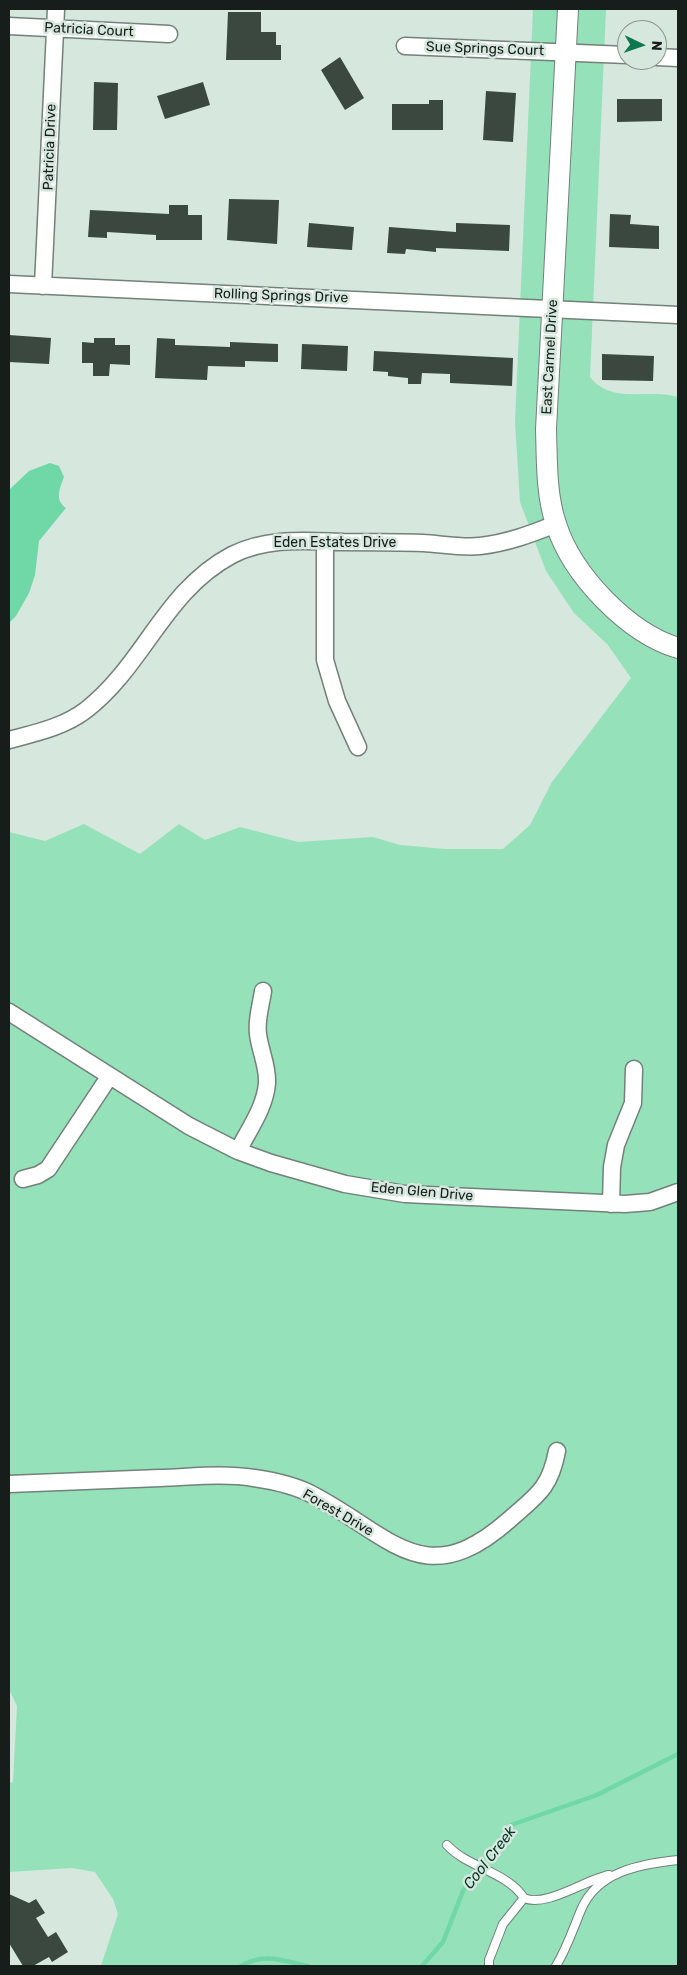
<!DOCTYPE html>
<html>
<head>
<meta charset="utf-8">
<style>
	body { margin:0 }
	#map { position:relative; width:687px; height:1975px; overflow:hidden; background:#d6e7dd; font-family:Rubik,sans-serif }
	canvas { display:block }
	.frame { position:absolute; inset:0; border:10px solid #171d1a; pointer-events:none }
	.north { position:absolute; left:617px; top:20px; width:50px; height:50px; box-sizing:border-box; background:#d6e7dd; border:1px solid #8a968f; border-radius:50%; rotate:93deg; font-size:14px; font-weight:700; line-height:20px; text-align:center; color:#171d1a }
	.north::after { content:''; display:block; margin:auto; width:18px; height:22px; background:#0d7750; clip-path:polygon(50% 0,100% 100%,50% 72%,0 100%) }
</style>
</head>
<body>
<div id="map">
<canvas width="687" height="1975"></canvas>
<div class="frame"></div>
<div class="north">N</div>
</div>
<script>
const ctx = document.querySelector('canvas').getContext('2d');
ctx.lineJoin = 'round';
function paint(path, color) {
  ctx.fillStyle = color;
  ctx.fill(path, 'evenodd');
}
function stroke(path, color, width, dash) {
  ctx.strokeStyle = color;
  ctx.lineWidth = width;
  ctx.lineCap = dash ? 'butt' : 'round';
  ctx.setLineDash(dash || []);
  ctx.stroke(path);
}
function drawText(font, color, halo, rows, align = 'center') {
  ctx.font = font + ' Rubik,sans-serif';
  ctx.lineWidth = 5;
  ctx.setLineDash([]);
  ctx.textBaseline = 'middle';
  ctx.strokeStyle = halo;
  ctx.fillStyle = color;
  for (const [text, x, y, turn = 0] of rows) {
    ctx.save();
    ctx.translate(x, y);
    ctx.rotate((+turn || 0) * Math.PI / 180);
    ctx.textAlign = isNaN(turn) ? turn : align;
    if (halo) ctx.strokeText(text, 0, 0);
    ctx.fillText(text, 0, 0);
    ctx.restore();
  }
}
paint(new Path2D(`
	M533 9H606L590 377C612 405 648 388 678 397V1966H101L118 1914 113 1899 95 1872 72 1868 9 1872V1783L13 1782 17 1706 9 1689V832L45 841 84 824 140 854 179 824 205 840 240 827 298 842 373 837 400 845 445 849H503L530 825 552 782 631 678 608 645 574 613 546 571 520 502 515 422Z`), '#95e1ba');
paint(new Path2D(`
	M50 463 59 466 64 477C60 488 54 500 66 508L39 541 35 575 29 593 16 616 9 623V490L29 471Z`), '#6fd8a6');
stroke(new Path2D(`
	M241 1966C265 1952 283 1961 308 1966
	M422 1966 443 1942 463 1891 511 1825 597 1795 678 1754`), '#6fd8a6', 4.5);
paint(new Path2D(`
	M228 12H261V32H276V45H281V60H226Z
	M340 57 364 98 345 110 321 70Z
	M94 82 118 83 117 130H93Z
	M203 82 210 105 165 119 157 96Z
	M486 91 516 93 513 142 483 140Z
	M617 99H662V121L617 122Z
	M429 100H443V130H392V104H429Z
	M229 199 279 200 277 244 227 240Z
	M169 205H188V215H202V240H156V235L107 232V238L88 237 90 210 169 214Z
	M610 214 631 215 630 224 659 226V249L609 247Z
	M309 223 354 227 352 250 307 247Z
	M456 223 510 225 509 251 436 248V252L406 249 405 254 387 253 389 227 456 232Z
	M9 335 51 338 49 364 9 362Z
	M94 338H115V345H130V365L110 364 109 376H93V363H82V342L94 343Z
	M157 338 175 339V345L230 347V342L278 344V362L245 361V367L208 366 207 380 155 378Z
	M302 344 348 346 347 371 301 369Z
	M374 351 513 358 512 386 450 383V374L422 373 421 384H408V378L388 376V372L373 371Z
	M602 354 654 356 653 381 602 380Z
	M9 1894 29 1903 36 1899 45 1913 36 1918 48 1937 56 1932 68 1952 52 1962 49 1957 33 1966H23L9 1943Z`), '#3a4840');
const service = new Path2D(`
	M447 1845C468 1868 506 1871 524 1898L503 1924 489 1960V1966
	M524 1898C545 1908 585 1880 609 1875
	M556 1966C567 1948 573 1929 581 1910 597 1871 641 1864 678 1860`);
const minor = new Path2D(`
	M9 26 169 34
	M405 46 627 55
	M657 57 678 58
	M9 284 678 315
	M43 286 56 9
	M325 542V660L337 701 358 747
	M9 740C35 733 64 727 86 710 145 664 164 591 232 555 267 537 306 541 344 542 370 542 397 542 423 543 441 544 462 548 480 546 507 543 531 534 556 524
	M9 1012 189 1126 238 1151 271 1163 345 1184 405 1194 625 1204 650 1202 678 1192
	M238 1151C249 1129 265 1108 267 1083 268 1066 260 1051 258 1034 256 1020 261 1005 263 991
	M23 1179 38 1175 48 1169 109 1077
	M611 1204 612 1167 616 1145 633 1103 634 1069
	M9 1484C59 1482 110 1480 160 1478 191 1477 223 1473 254 1478 275 1481 297 1486 315 1496 392 1537 425 1594 509 1520 536 1496 550 1489 557 1451`);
const tertiary = new Path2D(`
	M568 9 546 429C547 461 546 494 556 524 572 575 628 633 678 648`);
stroke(service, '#728179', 10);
stroke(minor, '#728179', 19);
stroke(tertiary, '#728179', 22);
stroke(service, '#fff', 8);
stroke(minor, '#fff', 16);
stroke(tertiary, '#fff', 20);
drawText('14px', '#171d1a', '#d6e7dd', [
	["Patricia Court",89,30,3],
	["Sue Springs Court",485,49,2],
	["Patricia Drive",50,147,-88],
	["Rolling Springs Drive",281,296,2],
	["East Carmel Drive",550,357,-87],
	["Eden Estates Drive",335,543],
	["Eden Glen Drive",422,1192,5],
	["Forest Drive",338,1513,30]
]);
drawText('italic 15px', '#043522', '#d6e7dd', [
	["Cool Creek",490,1858,-52]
]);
</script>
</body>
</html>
